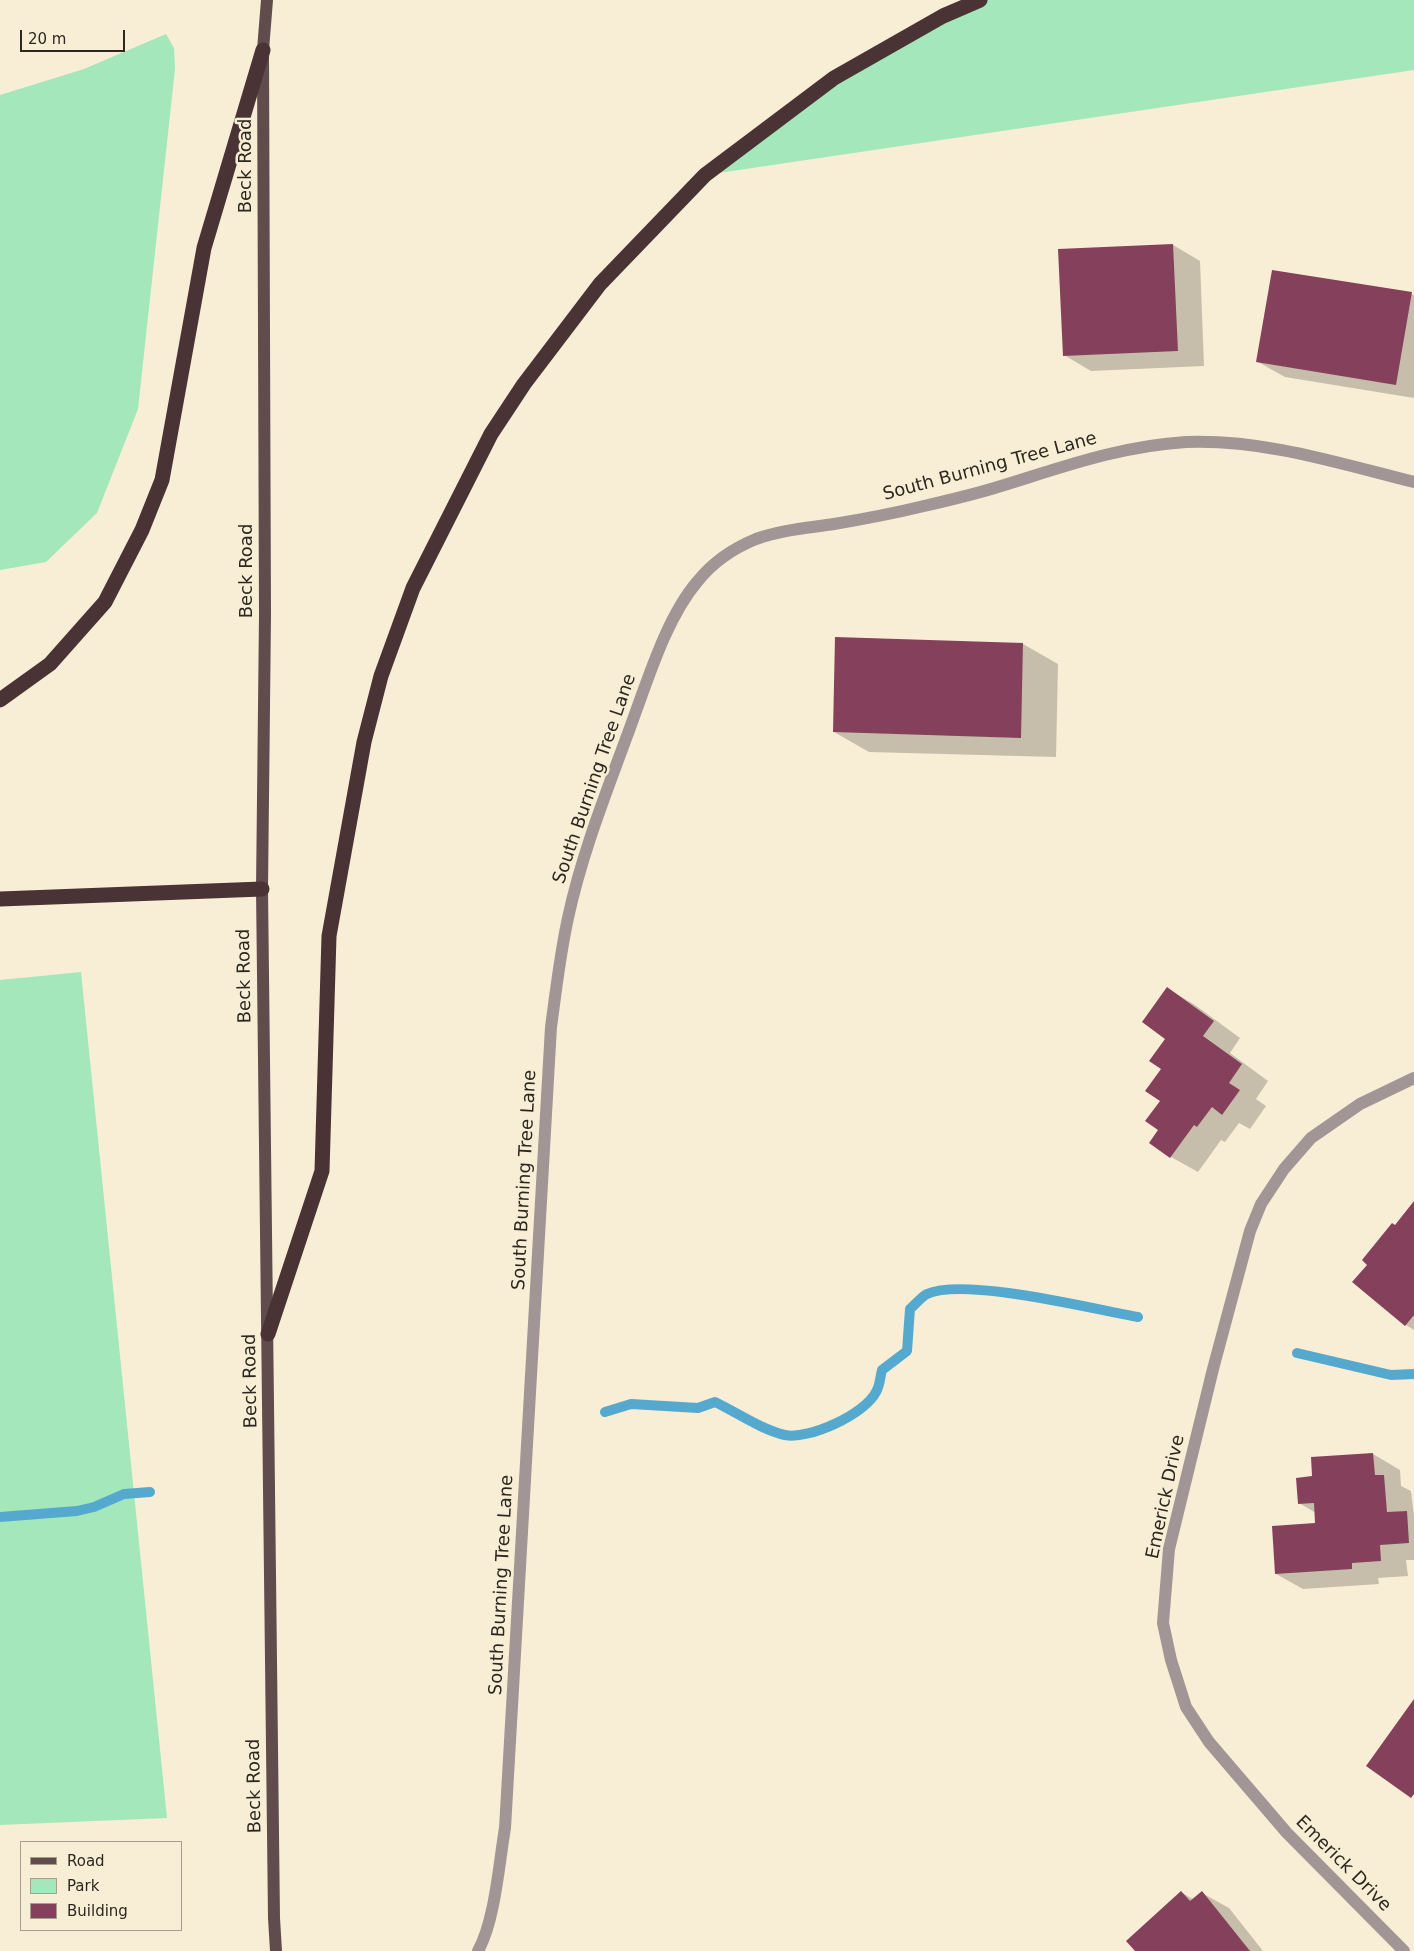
<!DOCTYPE html>
<html>
<head>
<meta charset="utf-8">
<style>
	body { margin:0 }
	#map { position:relative; width:1414px; height:1951px; overflow:hidden; background:#f8eed6; font-family:"DejaVu Sans",sans-serif }
	canvas { display:block }
	.legend { position:absolute; left:20px; top:1841px; width:162px; height:90px; box-sizing:border-box; background:#f8eed6; border:1px solid #a69f8d; margin:0; padding:6px 9px; list-style:none; font-size:15px; color:#2c281f }
	.legend li { display:flex; align-items:center; gap:10px; height:25px }
	.legend b { width:25px; border:1px solid #a69f8d }
	.scale { position:absolute; left:20px; top:30px; width:105px; height:22px; box-sizing:border-box; border:2px solid #2c281f; border-top:0; padding-left:6px; font-size:15px; line-height:18px; white-space:nowrap; color:#2c281f; -webkit-text-stroke:4px #f8eed6; paint-order:stroke }
</style>
</head>
<body>
<div id="map">
<canvas width="1414" height="1951"></canvas>
<ul class="legend">
<li><b style="height:6px;background:#614c4d"></b>Road</li>
<li><b style="height:14px;background:#a4e7bb"></b>Park</li>
<li><b style="height:14px;background:#85415b"></b>Building</li>
</ul>
<div class="scale">20 m</div>
</div>
<script>
const ctx = document.querySelector('canvas').getContext('2d');
ctx.lineJoin = 'round';
function paint(path, color) {
  ctx.fillStyle = color;
  ctx.fill(path, 'evenodd');
}
function stroke(path, color, width, dash) {
  ctx.strokeStyle = color;
  ctx.lineWidth = width;
  ctx.lineCap = dash ? 'butt' : 'round';
  ctx.setLineDash(dash || []);
  ctx.stroke(path);
}
function drawText(font, color, halo, rows, align = 'center') {
  ctx.font = font + ' "DejaVu Sans",sans-serif';
  ctx.lineWidth = 5;
  ctx.setLineDash([]);
  ctx.textBaseline = 'middle';
  ctx.strokeStyle = halo;
  ctx.fillStyle = color;
  for (const [text, x, y, turn = 0] of rows) {
    ctx.save();
    ctx.translate(x, y);
    ctx.rotate((+turn || 0) * Math.PI / 180);
    ctx.textAlign = isNaN(turn) ? turn : align;
    if (halo) ctx.strokeText(text, 0, 0);
    ctx.fillText(text, 0, 0);
    ctx.restore();
  }
}
paint(new Path2D(`
	M980 0H1414V70L705 175 834 78Z
	M166 34 174 48 175 69 138 409 97 513 46 562 0 570V95L84 69Z
	M81 972 167 1818 0 1825V980Z`), '#a4e7bb');
paint(new Path2D(`
	M1173 245 1200 261 1204 366 1091 371 1064 355Z
	M1411 294 1414 295V398L1285 377 1258 362Z
	M836 639 1023 644 1058 664 1056 757 869 752 834 732Z
	M1168 989 1195 1005 1240 1038 1230 1053 1268 1081 1256 1099 1266 1106 1250 1129 1239 1123 1225 1142 1221 1140 1198 1172 1171 1157 1160 1130 1163 1069 1167 1039Z
	M1414 1203V1330L1406 1325 1369 1264 1395 1226Z
	M1373 1454 1400 1470 1401 1486 1411 1491 1414 1516V1560H1406L1408 1576 1378 1578 1379 1584 1303 1589 1276 1574 1317 1524 1316 1513 1299 1503 1314 1478Z
	M1181 1892 1194 1900 1202 1893 1229 1908 1263 1951H1136Z`), '#0003');
stroke(new Path2D(`
	M1297 1353 1391 1375 1414 1374
	M605 1412 631 1404 698 1408 715 1402C736 1412 762 1430 785 1435 809 1440 865 1414 876 1392 880 1386 880 1377 882 1370L907 1351 910 1309C915 1305 921 1297 927 1294 965 1277 1093 1309 1138 1317
	M0 1517 77 1511 94 1507 124 1494 150 1492`), '#56a9ce', 10);
paint(new Path2D(`
	M1173 244 1178 351 1063 356 1058 249Z
	M1272 270 1412 292 1396 385 1256 362Z
	M835 637 1023 643 1021 738 833 732Z
	M1167 987 1214 1021 1203 1036 1242 1064 1229 1083 1240 1090 1222 1115 1212 1107 1197 1127 1194 1125 1170 1158 1149 1143 1158 1130 1145 1121 1160 1101 1145 1091 1161 1069 1149 1061 1165 1039 1142 1022Z
	M1414 1201V1315L1405 1326 1352 1282 1367 1265 1362 1260 1392 1223 1395 1225Z
	M1373 1453 1375 1475H1384L1387 1512 1407 1511 1409 1543 1380 1545 1381 1561 1352 1563V1569L1275 1574 1272 1526 1315 1523 1314 1503 1298 1504 1296 1478 1312 1476 1311 1457Z
	M1414 1699V1794L1411 1798 1366 1766Z
	M1181 1891 1190 1901 1202 1891 1250 1951H1135L1126 1941Z`), '#85415b');
stroke(new Path2D(`
	M478 1951C495 1921 499 1863 505 1828L551 1027C556 991 560 954 568 918 583 848 611 781 635 714 650 673 668 616 697 582 712 563 734 548 756 539 781 530 808 528 834 524 864 519 895 513 924 506 950 500 976 494 1001 486 1063 467 1120 446 1186 442 1264 439 1338 463 1414 482
	M1404 1951 1287 1833 1209 1742 1186 1707 1171 1660 1163 1623 1169 1549 1213 1369 1250 1231 1261 1204 1284 1169 1311 1138 1360 1104 1414 1078`), '#a29595', 12);
stroke(new Path2D(`
	M267 0 263 50 265 615 262 889 274 1918 276 1951`), '#614c4d', 12);
stroke(new Path2D(`
	M0 700 50 664 105 602 142 530 162 480 204 248 263 50
	M0 899 262 889
	M268 1334 322 1171 329 936 364 742 381 676 413 588 491 434 524 384 600 284 705 175 834 78 943 16 980 0`), '#4a3334', 15);
drawText('18px', '#2c281f', '#f8eed6', [
	["Beck Road",246,166,-90],
	["South Burning Tree Lane",990,467,-15],
	["Beck Road",247,571,-90],
	["South Burning Tree Lane",595,779,-71],
	["Beck Road",245,976,-91],
	["South Burning Tree Lane",525,1180,-87],
	["Beck Road",251,1381,-91],
	["Emerick Drive",1166,1497,-78],
	["South Burning Tree Lane",502,1585,-87],
	["Beck Road",255,1786,-91],
	["Emerick Drive",1343,1864,45]
]);
</script>
</body>
</html>
